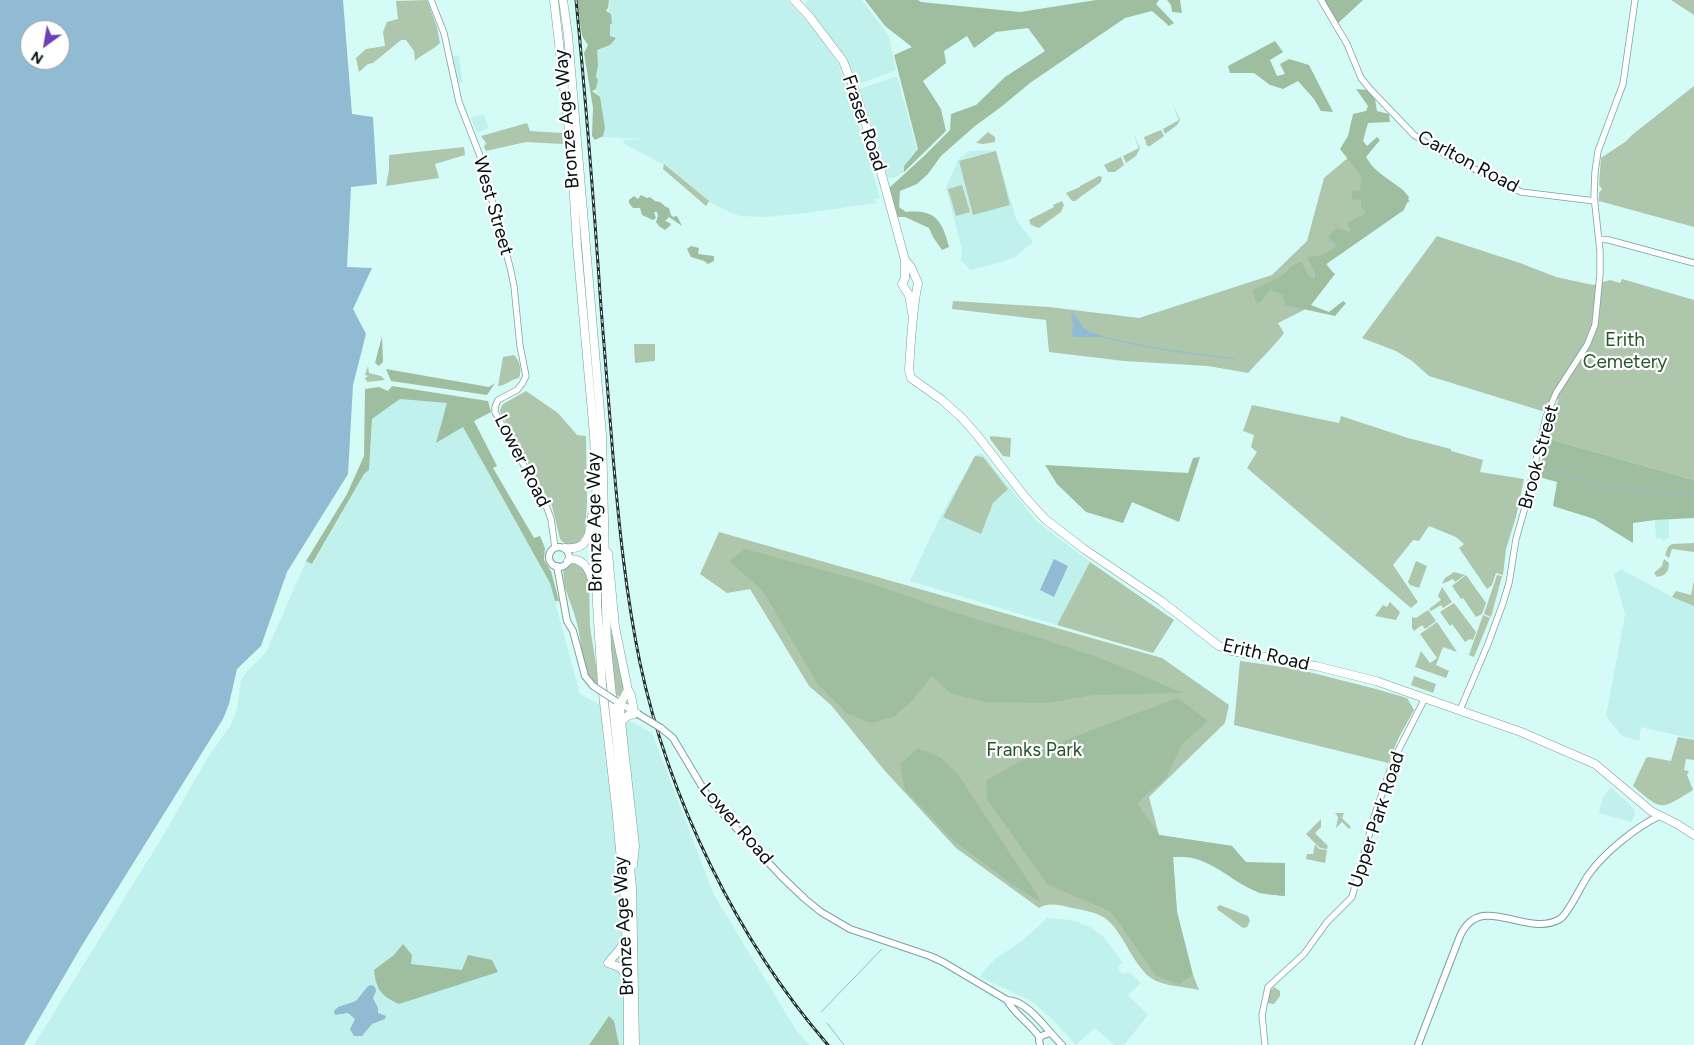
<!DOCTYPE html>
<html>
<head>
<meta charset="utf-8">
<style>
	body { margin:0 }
	#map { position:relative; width:1694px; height:1045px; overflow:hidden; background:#d5fbf7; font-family:Figtree,sans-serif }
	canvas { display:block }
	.north { position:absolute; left:20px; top:20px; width:50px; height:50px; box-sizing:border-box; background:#fff; border:1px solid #9ba09f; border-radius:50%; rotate:212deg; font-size:14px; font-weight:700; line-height:20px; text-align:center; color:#041110 }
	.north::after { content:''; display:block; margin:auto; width:18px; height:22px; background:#6d3fb6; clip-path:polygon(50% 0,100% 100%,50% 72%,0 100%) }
</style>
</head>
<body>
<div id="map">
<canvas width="1694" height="1045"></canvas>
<div class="north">N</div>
</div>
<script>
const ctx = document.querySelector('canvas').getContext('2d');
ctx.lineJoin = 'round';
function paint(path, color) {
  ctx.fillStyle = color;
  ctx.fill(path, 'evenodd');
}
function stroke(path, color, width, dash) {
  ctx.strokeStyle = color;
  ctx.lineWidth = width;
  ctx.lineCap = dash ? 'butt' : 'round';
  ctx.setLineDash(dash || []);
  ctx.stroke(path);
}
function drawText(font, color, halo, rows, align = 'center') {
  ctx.font = font + ' Figtree,sans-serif';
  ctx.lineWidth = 4.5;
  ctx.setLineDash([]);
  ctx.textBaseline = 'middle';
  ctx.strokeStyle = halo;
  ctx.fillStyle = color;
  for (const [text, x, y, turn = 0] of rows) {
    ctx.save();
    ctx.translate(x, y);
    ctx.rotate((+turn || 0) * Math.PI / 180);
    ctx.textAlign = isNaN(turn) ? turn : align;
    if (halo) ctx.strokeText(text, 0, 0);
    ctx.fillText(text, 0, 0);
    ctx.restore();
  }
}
paint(new Path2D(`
	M610 0H787L815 30 839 65 858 123 880 198 875 199 876 203 806 213 766 217 740 216 723 209 710 202 668 167 623 143 624 140 645 139 597 137 596 49 608 16Z
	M808 0H862L889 36 896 70 857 85 831 41 805 3Z
	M459 55 463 83 455 84 450 57Z
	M897 76 917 149 904 166V172L894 178H888L860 89Z
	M483 114 489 128 477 133 471 118Z
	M996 150 1016 219 1033 242 1015 257 995 264 970 270 961 260 962 250 946 188 958 160 969 151Z
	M400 399 448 403 436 443 463 427 550 583 580 694 652 733 714 895 796 1030 810 1045H34L164 834 207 759 230 726 237 709 241 680 248 670 263 656 268 648 306 561 313 564 364 474 369 470 372 419Z
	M976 454H983L1036 521 1090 562 1057 625 910 581 941 515Z
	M1669 519V537L1663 541 1660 538 1656 539 1655 520Z
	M1621 569 1672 597 1694 606V739L1641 727 1639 741 1622 736 1606 716 1625 615 1614 575Z
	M1611 787 1634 809 1635 815 1631 822 1599 813 1603 797Z
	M1047 918 1071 920 1090 927 1103 936 1123 963 1118 966 1120 972 1125 974 1129 972 1141 983 1128 995 1148 1015 1124 1045H1115L1095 1028 1076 1045 1052 1019 1031 1001 980 977 985 969 996 958 1021 942Z`), '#c1f1ec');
paint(new Path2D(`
	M427 0 437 27 440 43C432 51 423 53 415 61L414 51 406 40H401L373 63 368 64 359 72 356 58 366 49 385 46 383 32 387 22 398 19 396 1Z
	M1671 0H1694V15Z
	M1694 86V227L1599 201V193L1602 189 1599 185 1601 158 1625 142 1632 135Z
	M1173 105 1180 120 1177 125 1165 134 1163 129 1179 120Z
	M527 123 530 131 562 133 563 144 526 142 486 151 484 147 486 143 481 136Z
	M1161 130 1164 136 1150 146H1147L1144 137Z
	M988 132 995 137V142L983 144 976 143Z
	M1133 133 1140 148 1136 156 1126 163 1123 156 1139 148Z
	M464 147 465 155 435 164 439 178 386 186 389 170V155Z
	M996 151 1010 205 973 215 959 161Z
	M1356 151 1410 201 1326 263 1333 273 1304 310 1278 323 1284 333C1273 348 1260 359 1248 373L1208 366 1124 361 1049 352 1046 320 952 309 953 301 1049 307 1139 318 1272 275 1307 241 1324 178Z
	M1121 157 1124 165 1115 172H1108L1104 165Z
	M664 164 709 201 706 206 663 169Z
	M1099 176 1102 177 1101 182 1075 201H1072L1066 193 1080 187V186Z
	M962 185 970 212 956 216 948 189Z
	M1062 201 1064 205 1061 212 1039 228 1031 225 1029 220 1054 207 1053 205Z
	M1437 236 1520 263 1556 277 1593 285 1610 280 1620 283 1622 279 1694 300V480L1546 438 1551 417 1559 399 1542 411 1429 376 1412 361 1396 351 1362 338Z
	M634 344H655V361L635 363Z
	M514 355C520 361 522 370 519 378 511 379 505 386 498 386L503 357Z
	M368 366 369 373 381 376 385 380 367 382V380L364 379 368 376 365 375Z
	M526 391 558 413 577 435 586 436 587 502 585 534 577 544H565L560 539 552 506 501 414 500 410 503 404Z
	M1252 405 1339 423 1341 416 1408 438 1451 449V451L1483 460 1480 472 1524 479 1516 517 1506 549 1503 575 1496 573 1492 585 1487 589 1459 548 1464 544 1456 537 1429 526 1419 541 1413 540 1393 565 1418 602 1411 608 1247 468 1257 452 1251 447 1254 435 1243 431Z
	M990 436 1011 438 1010 457 1003 456 990 439Z
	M975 456 983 457 1008 489 993 503 981 534 943 517Z
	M719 532 1162 658 1229 705 1225 723 1149 797 1159 835 1232 846 1243 867 1285 896 1259 893 1203 860 1188 856 1173 857 1177 912 1193 975 1199 990C1184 986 1164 987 1151 978 1132 964 1123 931 1105 918 1096 912 1082 910 1072 908 1060 905 1049 902 1039 908L956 848 885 771 831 705 809 686 750 589 727 593 700 574Z
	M1694 543V552L1672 549 1669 558 1665 555 1668 547 1672 544Z
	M1664 559 1669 563 1668 570 1664 575 1657 577 1654 573 1662 566Z
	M1416 561 1427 566 1419 588 1410 585 1408 582Z
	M572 562 584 569 589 579 590 627 599 684H595C579 666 583 642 576 620 572 603 561 586 564 567Z
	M1090 562 1174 620 1153 653 1057 625Z
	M1454 572 1465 575 1455 582 1453 579 1442 584 1445 578Z
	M1466 575 1486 603 1482 614 1476 617 1463 598 1461 599 1452 586Z
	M1497 575 1502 576 1491 617 1484 614Z
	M1694 581V606L1672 597 1676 591 1691 595Z
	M607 585H608L612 631 624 686 620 697 615 694 612 676Z
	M1442 587 1452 602 1443 608 1441 605 1431 611 1429 609 1441 600 1438 596Z
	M1390 602 1400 612 1396 620 1375 616 1383 605 1387 607Z
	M1454 603 1476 632 1473 640 1470 639 1465 642 1452 624 1450 626 1440 612Z
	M1428 610 1436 621 1425 629 1422 625 1414 631 1412 628V617L1416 618Z
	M1483 615 1490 618 1474 657 1469 655Z
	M1437 622 1457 652 1443 647 1436 665 1449 671 1446 678 1415 667 1421 651 1430 663 1437 658 1420 634Z
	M1240 661 1297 669 1376 689 1407 698 1414 710 1399 737 1388 763 1234 725Z
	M1414 676 1436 684 1433 693 1411 685Z
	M1678 737 1694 740V760L1686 759 1684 770 1689 771 1687 775 1693 790C1660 810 1663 812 1633 786L1646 758 1649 757 1671 761Z
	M1335 813H1344L1342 818 1351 827 1349 829 1342 822 1336 828 1338 817Z
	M1321 819V827L1315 833 1328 846 1327 849 1320 848 1306 834Z
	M1315 844 1319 849 1327 850 1325 863 1306 859 1307 854H1313Z
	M1220 905 1248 916 1250 921 1247 927 1243 928 1218 910 1217 907Z
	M1274 987 1280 991V996L1274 1004 1266 1003 1270 991Z`), '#adc6ac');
paint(new Path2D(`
	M577 0H609L608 8 606 11 611 14 612 23 610 25V36L616 38 610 45 597 50 598 65 596 77 598 80 596 89 592 91 600 97 605 128 603 136 595 140 592 136 593 108 584 53 588 45 582 36Z
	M865 0H918L921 2 1020 12 1096 0H1159L1156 4 1174 23 1169 26 1152 11 1125 18 1030 83 1001 107 975 126 941 156 928 174 917 184 900 191 899 207 906 212C935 209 942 220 949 247L942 250 933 237 929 228 905 217H897L888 189 924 156 950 130 951 114 976 105 1005 77 1045 51 1028 28 996 32 974 48 967 36 944 51 946 63 923 81 941 109 946 131 904 172V166L918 149 894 55 912 47 885 26Z
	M1167 0H1180L1182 13 1172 12 1171 5Z
	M1324 0H1363L1335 26Z
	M1275 41 1283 52 1270 60 1277 76 1285 74 1280 64 1289 59 1309 65 1333 112 1321 111 1314 99 1298 81 1283 89 1270 85 1254 73H1230L1228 66Z
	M1356 89 1368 90 1375 99 1377 111 1389 114 1390 122 1368 123 1363 141 1367 146 1377 137 1380 140 1366 157 1374 169 1403 190 1409 197 1404 210 1325 265 1335 274 1311 305 1329 312 1343 301 1346 303 1335 316 1285 305 1283 295 1270 290 1261 301 1256 303 1253 290 1283 275 1291 267 1301 261 1309 277 1315 279V273L1307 257 1322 255 1337 246 1328 237 1333 231 1338 228 1350 232V228L1347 223 1366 213 1361 207V200L1352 199V191L1360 190 1362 177 1340 149 1348 136 1353 114 1366 111 1368 106Z
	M641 195 647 198 650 197 655 201 660 202 666 207 669 208 671 215 673 217 677 216 682 226 669 217 665 221 670 223 671 225 665 230 659 226 656 222 658 215 657 212H654L656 218 653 220 642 215 640 208H633L629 203V200L634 196 638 199Z
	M691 246 699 248 698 254 714 256V261L708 264 704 261 691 257 687 249Z
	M382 336 383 362 379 366 375 363Z
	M386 369 489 387 495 383 487 395 391 381Z
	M392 386 488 401 491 412 474 421 497 466 493 468 534 538 540 536 545 548 544 560 551 571 559 601H555L550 583 463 427 436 443 447 403 400 399 372 419 369 470 364 474 312 564 306 561 347 494 364 456 365 389 379 387 388 391Z
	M1546 438 1694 480V518L1655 520 1633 523V543L1594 519 1553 506 1557 482 1539 477Z
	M1200 457 1179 522 1132 502 1123 523 1086 512 1057 484 1045 465 1188 473 1193 458Z
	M745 549 870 583 952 612 1030 635 1108 661 1183 693 1094 695 1048 703 986 702 950 693 932 676 911 702 893 717 871 723 846 713 817 683 763 591 729 561Z
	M1178 698 1208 721 1182 744 1166 778 1137 803 1159 835 1232 846 1246 862 1285 863V896C1277 895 1266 895 1258 892 1226 880 1211 854 1173 857L1177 912 1193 975 1179 984 1156 976 1111 912 1047 884 987 799 986 781C1045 744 1113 722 1178 698Z
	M918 748 940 757 957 773 1038 896 1040 902 1012 884 954 841 905 790 900 764Z
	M403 944 412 955 411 964 462 970 468 955 492 960 498 972 399 1004C381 996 376 989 374 970L394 955Z
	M609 1016 614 1021 619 1045H589Z`), '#9fbe9f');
paint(new Path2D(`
	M0 0H343L352 114 373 117 377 184 351 187 347 267 372 268 353 309 366 334 353 385 348 474 287 572 261 646 237 669 229 704 223 719 81 947 24 1045H0ZM30 30H60V60H30Z
	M1073 313C1079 317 1079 325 1085 329 1090 333 1098 334 1104 337H1075L1072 335 1073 325 1071 314Z
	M1054 559 1068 566 1054 597 1040 590Z
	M372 985 375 987 376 991 373 998 378 1008V1013L386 1016 385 1019 372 1024 362 1036H354L350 1029 355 1019 348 1013 335 1015 334 1011 338 1007 356 1001 368 986Z`), '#91bbd2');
stroke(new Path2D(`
	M1104 337C1147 349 1190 353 1234 359
	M1550 471 1604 486 1694 496
	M821 1012 882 949
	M827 1023 844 1045`), '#91bbd2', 1);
const tertiary = new Path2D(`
	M431 0 444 33 459 102 480 156 510 267 514 286 520 346 526 376 522 384 517 390 498 400 495 407V412L547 508 551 519 555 548
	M1321 0 1347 44 1361 78 1370 89 1414 135 1446 155 1521 192 1595 201
	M1599 239 1609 240 1694 263
	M1460 710 1488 644 1503 603 1509 583 1516 539 1524 511 1546 417 1556 393 1587 345 1595 325 1600 274V251L1594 196 1595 172 1598 151 1623 84 1635 0
	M1265 1045 1262 1015 1268 987 1304 954 1327 922 1352 897 1375 814 1394 759 1425 698`);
const secondary = new Path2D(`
	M549 557a10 10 0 1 1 20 0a10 10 0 1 1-20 0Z
	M557 566 567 621 573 631 585 676
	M617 702 637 713
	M661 728 673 738 710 800 781 876 805 899 821 912 850 929 930 956 943 962 1007 1000C1028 1000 1048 1032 1062 1045
	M1007 1000C1014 1014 1030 1023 1040 1038
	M1040 1045 1039 1040 1041 1036 1050 1033
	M1418 1045 1460 936C1481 890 1526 939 1560 919 1569 913 1581 885 1589 874 1605 852 1635 828 1659 816`);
const primary = new Path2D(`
	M554 0 571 148 577 245 594 435 597 512V604L602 685 616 807 625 902 628 976V1045
	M563 0 568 35 602 435 607 648 632 887 635 1045
	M794 0 809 16 843 61 858 99 881 172 905 260V278L902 284 909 295 912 313
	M905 260 911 267 918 283C912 311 911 341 909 370L911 378 942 400 962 418 977 435 1025 497 1045 519 1084 549 1161 601 1219 646 1232 651 1316 666 1376 681 1521 732 1595 764 1651 811 1677 824 1694 835
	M565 548C588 551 590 534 592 516
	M608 553 615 627 628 690 631 695 634 712
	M568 561 571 559C585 559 591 573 593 585
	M628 690 620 704V713L635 846 633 865
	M621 721 629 715 638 714
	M626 937 620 949 608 963 619 967 628 976`);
stroke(tertiary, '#7da19d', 7);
stroke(secondary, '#7da19d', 8);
stroke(primary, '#7da19d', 9);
stroke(tertiary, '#fff', 5.5);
stroke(secondary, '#fff', 6);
stroke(primary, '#fff', 8);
const rail = new Path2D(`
	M576 0C586 102 594 205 601 307 605 357 609 406 613 456 619 526 626 595 640 663 669 799 737 940 828 1045`);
stroke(rail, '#223331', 3);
stroke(rail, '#fff', 1, [4]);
const secondaryBridge = new Path2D(`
	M585 676 593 686 616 701
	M638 714 661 728`);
stroke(secondaryBridge, '#7da19d', 8, []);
stroke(secondaryBridge, '#fff', 6);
drawText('19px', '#041110', '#fff', [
	["Bronze Age Way",567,119,-95],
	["Fraser Road",864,123,71],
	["Carlton Road",1468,162,28],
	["West Street",493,206,74],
	["Brook Street",1539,457,-75],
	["Lower Road",522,461,63],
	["Bronze Age Way",595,522,-91],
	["Erith Road",1266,655,13],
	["Upper Park Road",1377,820,-72],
	["Lower Road",736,824,49],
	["Bronze Age Way",624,926,-93]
]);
drawText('19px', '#27542a', '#fff', [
	["Erith",1625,340],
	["Cemetery",1625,362],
	["Franks Park",1034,750]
]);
</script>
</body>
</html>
